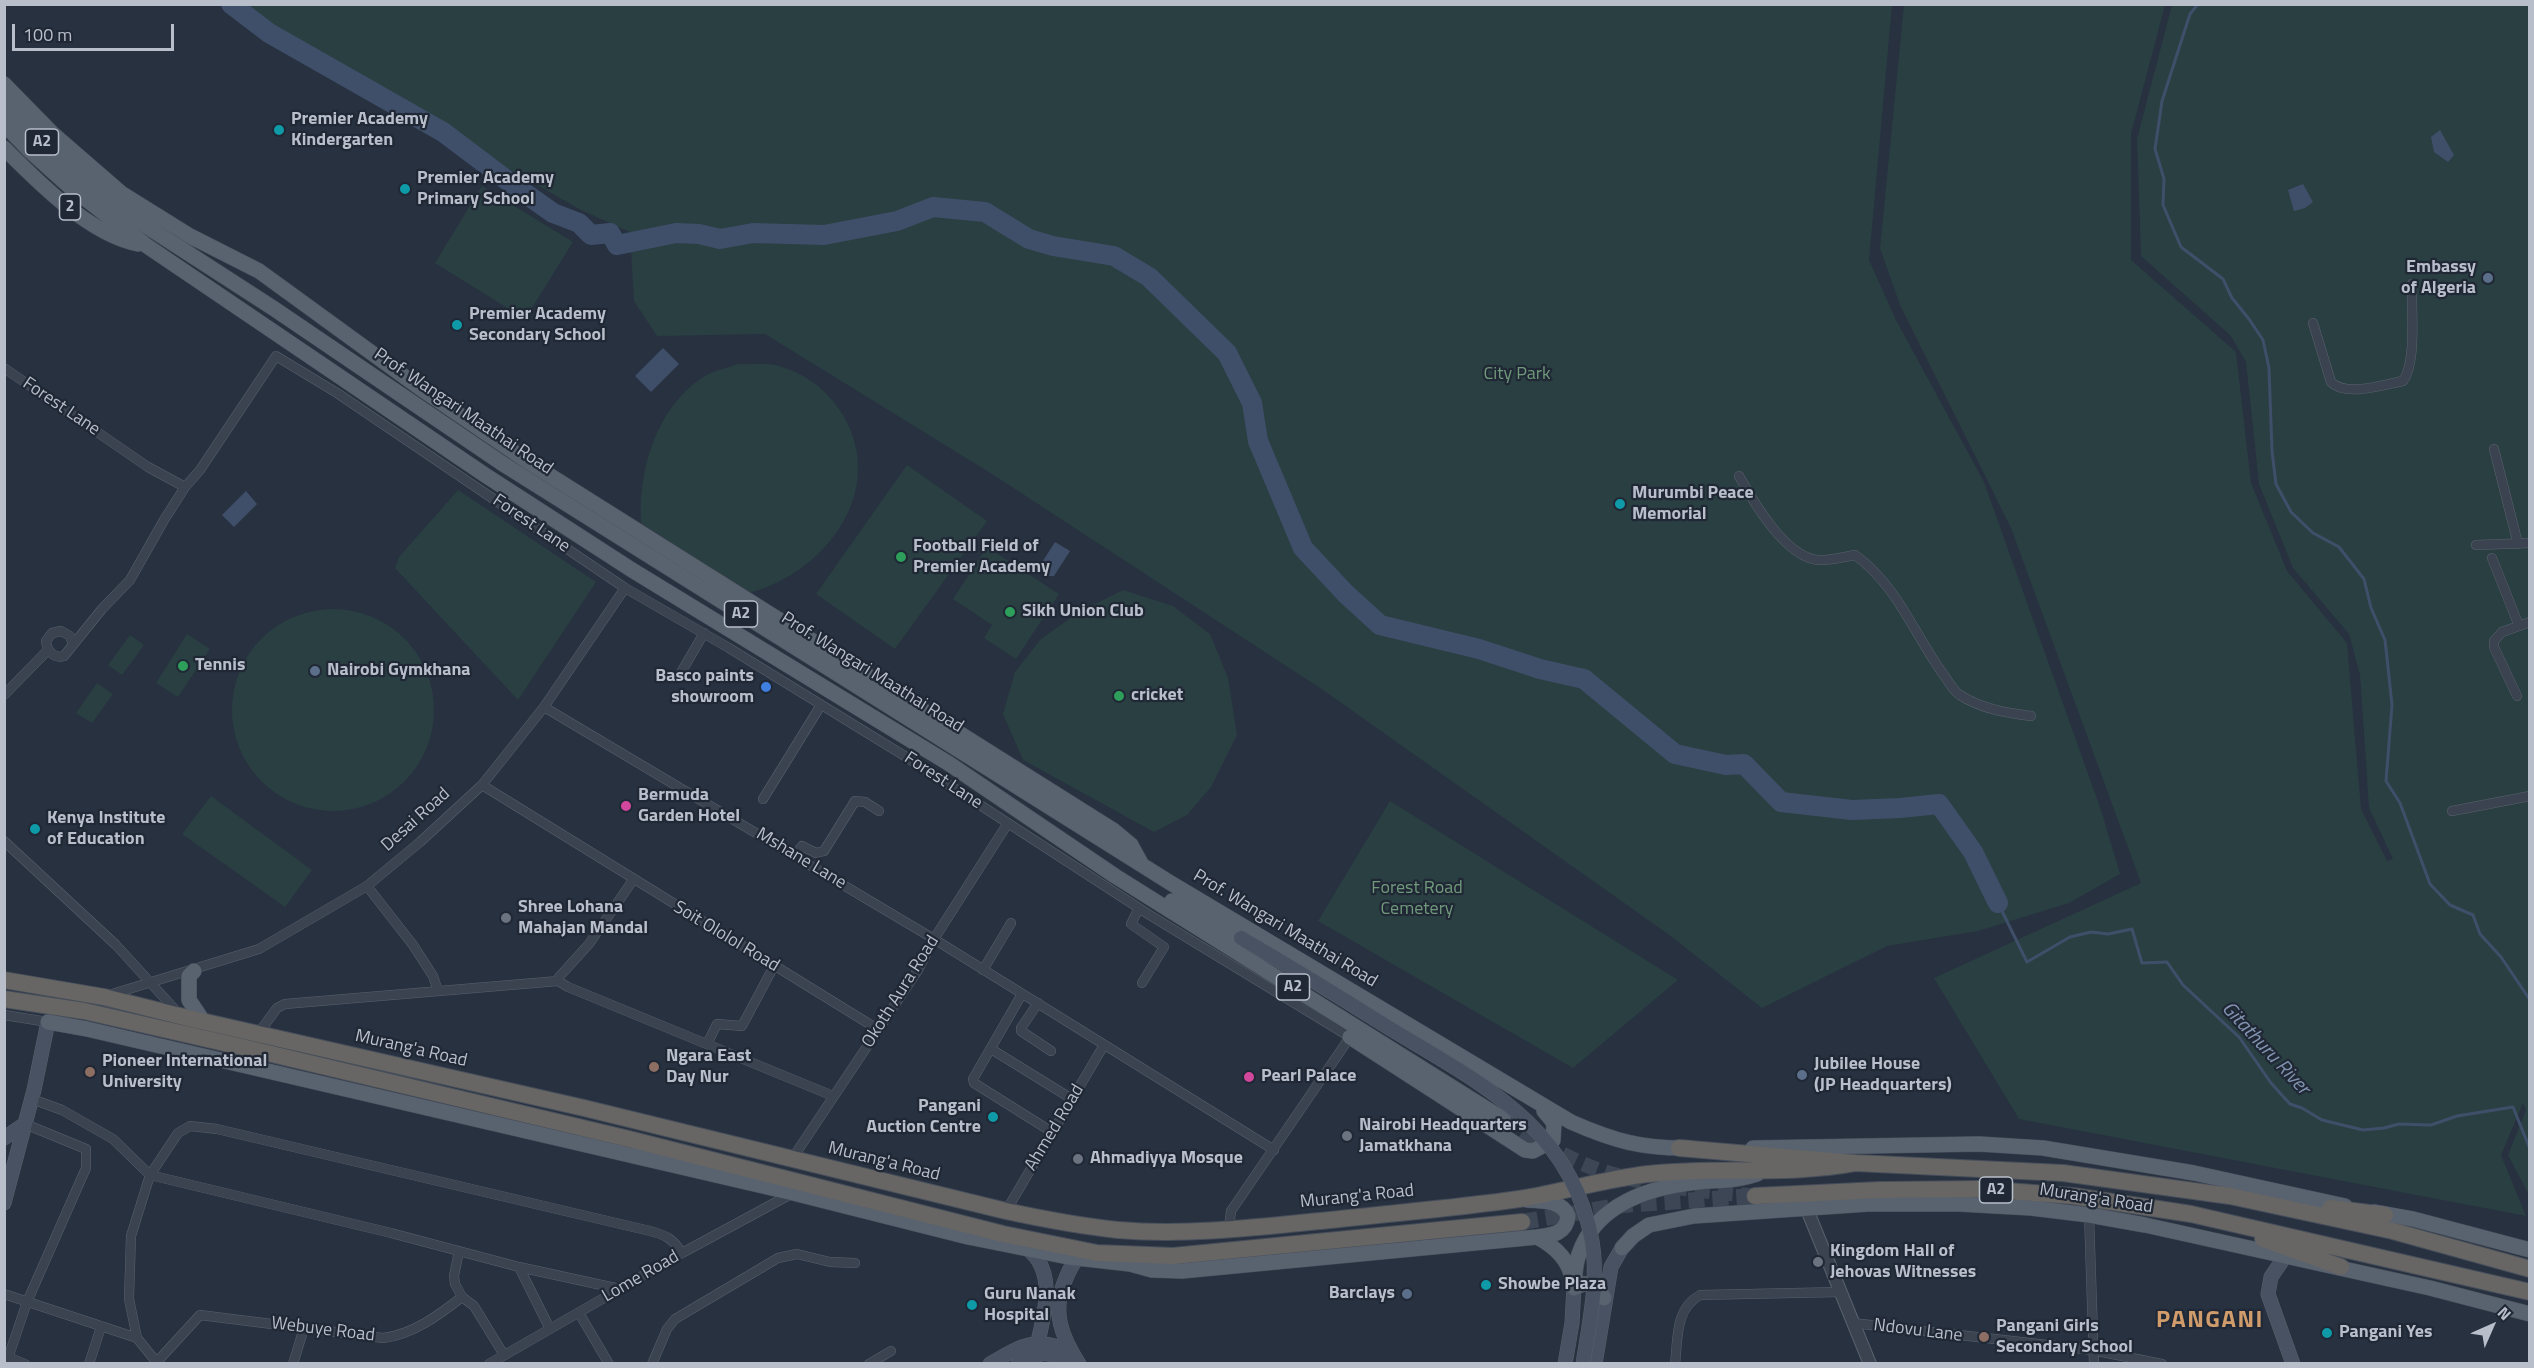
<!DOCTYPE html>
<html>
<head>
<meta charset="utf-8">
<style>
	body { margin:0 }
	#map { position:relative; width:2534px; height:1368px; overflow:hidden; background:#273140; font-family:"Titillium Web",sans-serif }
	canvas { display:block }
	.frame { position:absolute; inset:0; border:6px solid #b8beca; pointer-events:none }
	.north { position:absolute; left:2462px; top:1296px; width:60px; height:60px; -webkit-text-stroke:4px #202835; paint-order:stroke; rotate:45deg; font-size:16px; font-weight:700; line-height:24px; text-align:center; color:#b8beca }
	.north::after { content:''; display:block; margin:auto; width:21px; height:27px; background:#b8beca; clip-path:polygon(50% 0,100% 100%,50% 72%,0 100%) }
	.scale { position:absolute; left:12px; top:24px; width:162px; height:27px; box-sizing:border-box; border:3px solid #b8beca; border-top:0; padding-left:8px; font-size:18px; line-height:21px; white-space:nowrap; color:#b8beca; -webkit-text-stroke:4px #202835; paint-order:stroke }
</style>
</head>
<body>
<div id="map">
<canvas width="2534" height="1368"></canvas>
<div class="frame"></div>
<div class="north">N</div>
<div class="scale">100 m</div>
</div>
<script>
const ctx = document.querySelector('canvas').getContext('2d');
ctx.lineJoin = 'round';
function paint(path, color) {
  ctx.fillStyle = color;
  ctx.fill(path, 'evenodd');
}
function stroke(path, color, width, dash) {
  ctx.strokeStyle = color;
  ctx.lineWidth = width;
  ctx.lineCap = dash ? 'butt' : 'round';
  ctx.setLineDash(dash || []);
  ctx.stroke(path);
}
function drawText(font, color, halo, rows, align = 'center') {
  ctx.font = font + ' "Titillium Web",sans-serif';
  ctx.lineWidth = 4.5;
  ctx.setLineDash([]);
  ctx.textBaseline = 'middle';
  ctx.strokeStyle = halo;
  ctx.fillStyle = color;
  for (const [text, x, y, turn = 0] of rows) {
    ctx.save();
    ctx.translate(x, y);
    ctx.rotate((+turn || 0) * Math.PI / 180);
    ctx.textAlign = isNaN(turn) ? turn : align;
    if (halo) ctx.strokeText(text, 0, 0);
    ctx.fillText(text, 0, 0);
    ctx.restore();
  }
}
paint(new Path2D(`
	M233 5H1892L1869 260 1896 320 1984 482 2101 810 2120 874 2069 903 1978 931 1887 946 1762 1008 1668 934 1323 690 992 474 765 334 657 336 634 301 630 232 581 210 269 33Z
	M1904 5H2165L2131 134V260L2236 352 2251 483 2287 571 2347 643 2361 809 2387 861 2393 859 2369 808 2360 675 2349 634 2293 568 2259 484 2246 362 2231 336 2141 256 2137 139 2172 5H2529V1195L2508 1155 2526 1110 2523 1103 2501 1155 2526 1216 2019 1119 1934 978 2141 883 2011 528 1900 305 1880 248Z
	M482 186 573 242 525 319 435 263Z
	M738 364C750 365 764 363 775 365 804 372 828 390 843 415 888 491 825 573 749 593L641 523C638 470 656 408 703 377 713 371 727 368 738 364Z
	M907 465 987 521 895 649 816 594Z
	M458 490 596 582 518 700 395 568 399 557Z
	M987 547 1059 594 1016 659 984 638 992 625 953 599Z
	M1123 590 1173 606 1210 634 1228 678 1237 735 1211 787 1187 815 1154 832 1023 760 1003 714 1015 672 1041 639 1079 612Z
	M232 710a101 101 0 1 1 202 0a101 101 0 1 1-202 0Z
	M187 634 210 649 178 697 156 683Z
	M130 635 144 645 122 675 108 665Z
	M97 683 113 694 92 723 76 713Z
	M211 796 312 870 285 907 182 834Z
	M1390 801 1678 980 1573 1068 1318 921Z`), '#2a3f42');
paint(new Path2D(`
	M2440 130 2454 155 2448 162 2434 152 2431 137Z
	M2303 184 2313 202 2305 208 2294 211 2288 190Z
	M663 348 679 364 651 392 635 376Z
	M246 491 257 504 234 527 222 515Z
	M1055 542 1070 551 1054 576H1046L1039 567Z`), '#3f4f6a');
stroke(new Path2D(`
	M2198 4 2190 14 2162 101 2155 149 2164 179 2163 205 2181 247 2223 279 2232 298 2249 319 2263 340 2269 368 2272 451 2276 484 2291 512 2313 533 2339 547 2364 579 2371 608 2385 640 2387 658 2392 705 2386 781 2400 803 2430 884 2450 905 2473 915 2480 934 2501 957 2530 1000
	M1998 903 2027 962 2070 937 2091 932 2108 934 2132 929 2142 963 2167 962 2183 985 2239 1037 2271 1083 2290 1104 2302 1108 2322 1120 2363 1130 2384 1128 2399 1124 2431 1125 2457 1116 2513 1107 2530 1149`), '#3f4f6a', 3);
stroke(new Path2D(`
	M231 4 269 33 443 132 512 184 553 213 579 223 591 235 610 233 617 245 676 233 699 234 720 239 753 233 824 235 897 221 933 207 985 212 1029 239 1053 246 1114 256 1149 277 1227 353 1252 403 1258 441 1303 548 1345 593 1380 625 1479 649 1540 669 1584 679 1675 754 1726 765 1744 764 1781 802 1852 810 1900 808 1939 804 1973 852 1998 903`), '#3f4f6a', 20);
stroke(new Path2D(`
	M1503 1119C1536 1139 1568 1160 1605 1172 1653 1187 1705 1191 1755 1196`), '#3d4655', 15, [15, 8]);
stroke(new Path2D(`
	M1522 1222 1623 1205 1755 1196`), '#3d4655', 16, [16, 8]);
const minor = new Path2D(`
	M2313 323 2331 382C2345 397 2384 385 2403 381 2417 362 2411 309 2412 284
	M4 368 148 467 185 487
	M2494 449 2518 544
	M1739 476C1753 501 1785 557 1818 560 1829 561 1843 557 1855 555 1897 585 1914 634 1943 674 1948 680 1953 691 1960 695 1981 709 2008 713 2031 716
	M2476 545 2530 543
	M2492 558 2519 626
	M73 645 70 636 61 631 52 633 46 641C47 651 54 659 64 656L102 609 130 580 164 520 185 487 200 470 276 356 337 393 625 588 729 648 903 755 1148 914 1350 1037 1231 1211 1229 1229
	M679 676 704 633
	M4 695 48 650
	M2517 696 2494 647V641L2502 632 2530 622
	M544 707 934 939 1274 1150
	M482 785 879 1030
	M763 799 821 705
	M2452 811 2530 796
	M4 841 116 945 179 1014
	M795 855 802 846 816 853 824 851 855 801 865 802 879 811
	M633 880 589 944 559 977 558 981 568 987 833 1096
	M367 886 413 945 433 976 438 991
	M1139 908 1131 924 1164 947 1142 983
	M983 970 1011 923
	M1022 994 973 1079 974 1083 1052 1132
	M109 995 259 949 367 886 420 842 482 785 544 707 625 588
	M1038 1003 1021 1028V1031L1051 1051
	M4 1015 48 1022
	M258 1034 277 1008 285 1004 558 981
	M707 1044 717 1024 742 1026 774 966
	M991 1049 1072 1099
	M32 1099 62 1110 113 1139 150 1175 391 1233 519 1267 550 1329
	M792 1159 918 970 934 939 1008 823
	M1006 1211 1104 1045
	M2089 1215 2094 1364
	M459 1251 454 1276 455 1284 462 1297 474 1306 504 1355
	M519 1267 620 1289
	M4 1294 137 1338
	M579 1313 609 1364
	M1853 1323 2092 1350 2162 1364
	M8 1357 25 1364
	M6 1364 27 1302 86 1168V1149L25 1124
	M89 1364 101 1327
	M155 1364 200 1315 383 1338C412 1335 439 1315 462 1297
	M158 1364 137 1338 129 1299 131 1236 150 1175 178 1133 190 1126 217 1129 650 1231C666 1235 673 1239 682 1253
	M293 1364 304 1328
	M489 1364 682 1253 793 1193
	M652 1364 667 1329 675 1319 778 1258 797 1254 830 1262 855 1263
	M869 1364 891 1351
	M1675 1364C1678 1338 1675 1309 1700 1295L1840 1292`);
const tertiary = new Path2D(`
	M1806 1207 1870 1364`);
const secondary = new Path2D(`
	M4 1138 25 1124
	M4 1203 34 1090 48 1022
	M1029 1250C1059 1275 1042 1322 1035 1354
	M1078 1258C1071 1265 1068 1273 1064 1283 1052 1313 1062 1337 1079 1364
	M2284 1258 2271 1277 2268 1294 2293 1364
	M990 1364C1020 1346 1039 1334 1073 1354
	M1018 1364C1039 1351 1050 1350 1071 1364
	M1565 1364 1572 1323 1574 1286
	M1595 1364 1611 1267 1622 1248`);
const primary = new Path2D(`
	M4 84 53 134 121 193 190 236 259 271 420 388 530 463 1113 830 1131 845 1142 865
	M4 104 39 140 82 178 143 224 273 308 503 464 1169 882 1571 1122C1614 1141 1643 1149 1690 1148
	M4 124 30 151 70 187 147 246 485 475 632 570 948 763 1115 876 1503 1119
	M4 148C39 183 89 234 138 244
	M1172 901 1241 938
	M194 971 189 976V1000L203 1021
	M48 1022 87 1029 793 1193 968 1237 1068 1257 1130 1264 1152 1270 1182 1271 1537 1237C1552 1235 1566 1234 1568 1216 1562 1200 1542 1201 1527 1200
	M1350 1037 1525 1150 1533 1151 1553 1140 1554 1123 1544 1111
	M1753 1148 1979 1144 2043 1148 2194 1173 2345 1206
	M2374 1212 2413 1219 2530 1250
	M1537 1237C1554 1246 1569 1259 1572 1279
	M1622 1248 1633 1236 1649 1225 1694 1216 1868 1204H1959L2031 1208 2089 1215 2145 1225 2430 1288 2530 1314
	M1574 1286C1575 1275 1575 1264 1579 1254 1596 1204 1650 1187 1698 1182 1718 1180 1738 1181 1757 1174
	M1574 1288 1583 1284H1595L1604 1298`);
const trunk = new Path2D(`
	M4 980 104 997 188 1018 584 1108 1006 1211C1043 1219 1080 1226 1118 1230 1188 1236 1260 1227 1330 1220 1393 1213 1457 1208 1519 1199 1563 1192 1605 1179 1648 1174 1717 1166 1787 1176 1856 1163
	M4 999 84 1011 242 1047 629 1139 1003 1234 1097 1253 1173 1256 1522 1222
	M1679 1148 1856 1163 2063 1173 2230 1196 2393 1231 2530 1269
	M1755 1196 1880 1190 1980 1189 2073 1196 2191 1214 2530 1292
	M2330 1208 2385 1215
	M2263 1239 2341 1267`);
stroke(minor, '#59616d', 10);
stroke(tertiary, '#59616d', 14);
stroke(secondary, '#59616d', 15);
stroke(primary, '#454c59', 16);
stroke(trunk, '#464e5a', 18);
stroke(minor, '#3b4350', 9);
stroke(tertiary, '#3b4350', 12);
stroke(secondary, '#495262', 14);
stroke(primary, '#59626f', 15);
stroke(trunk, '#676664', 16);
const secondaryBridge = new Path2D(`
	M1241 938C1291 967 1340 997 1389 1028 1480 1083 1571 1126 1592 1241 1599 1281 1589 1324 1583 1364`);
stroke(secondaryBridge, '#59616d', 15, []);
stroke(secondaryBridge, '#495262', 14);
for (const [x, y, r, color] of [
	[279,130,6,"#0f9aa8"],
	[405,189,6,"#0f9aa8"],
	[2488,278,6,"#5c6f8a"],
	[457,325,6,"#0f9aa8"],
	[1620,504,6,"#0f9aa8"],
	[901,557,6,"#2e9e5b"],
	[1010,612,6,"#2e9e5b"],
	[183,666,6,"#2e9e5b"],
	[315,671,6,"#5c6f8a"],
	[766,687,6,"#3f7fe0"],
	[1119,696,6,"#2e9e5b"],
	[626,806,6,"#d1479c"],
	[35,829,6,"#0f9aa8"],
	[506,918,6,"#6b7280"],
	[654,1067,6,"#8d6e63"],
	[90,1072,6,"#8d6e63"],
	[1802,1075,6,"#5c6f8a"],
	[1249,1077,6,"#d1479c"],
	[993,1117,6,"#0f9aa8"],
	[1347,1136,6,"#6b7280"],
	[1078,1159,6,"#6b7280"],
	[1818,1262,6,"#6b7280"],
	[1486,1285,6,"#0f9aa8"],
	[1407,1294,6,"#5c6f8a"],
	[972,1305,6,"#0f9aa8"],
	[2327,1333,6,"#0f9aa8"],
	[1984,1337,6,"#8d6e63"]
]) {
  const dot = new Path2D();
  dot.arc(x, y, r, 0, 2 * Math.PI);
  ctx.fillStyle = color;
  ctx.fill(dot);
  stroke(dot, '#202835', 2);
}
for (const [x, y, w] of [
	[42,142,33],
	[70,207,21],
	[741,614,33],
	[1293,987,33],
	[1996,1190,33]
]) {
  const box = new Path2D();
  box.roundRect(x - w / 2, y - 13, w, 26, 4.5);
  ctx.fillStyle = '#202835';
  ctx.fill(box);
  stroke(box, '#b8beca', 1.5);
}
drawText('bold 16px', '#b8beca', null, [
	["A2",42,142],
	["2",70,207],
	["A2",741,614],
	["A2",1293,987],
	["A2",1996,1190]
]);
drawText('bold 18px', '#b8beca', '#202835', [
	["Premier Academy",291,120],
	["Kindergarten",291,141],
	["Premier Academy",417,179],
	["Primary School",417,200],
	["Embassy",2476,268,"right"],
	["of Algeria",2476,289,"right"],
	["Premier Academy",469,315],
	["Secondary School",469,336],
	["Murumbi Peace",1632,494],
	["Memorial",1632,515],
	["Football Field of",913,547],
	["Premier Academy",913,568],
	["Sikh Union Club",1022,612],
	["Tennis",195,666],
	["Nairobi Gymkhana",327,671],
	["Basco paints",754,677,"right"],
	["showroom",754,698,"right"],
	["cricket",1131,696],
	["Bermuda",638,796],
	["Garden Hotel",638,817],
	["Kenya Institute",47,819],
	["of Education",47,840],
	["Shree Lohana",518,908],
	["Mahajan Mandal",518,929],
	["Ngara East",666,1057],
	["Day Nur",666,1078],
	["Pioneer International",102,1062],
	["University",102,1083],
	["Jubilee House",1814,1065],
	["(JP Headquarters)",1814,1086],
	["Pearl Palace",1261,1077],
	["Pangani",981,1107,"right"],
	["Auction Centre",981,1128,"right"],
	["Nairobi Headquarters",1359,1126],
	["Jamatkhana",1359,1147],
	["Ahmadiyya Mosque",1090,1159],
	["Kingdom Hall of",1830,1252],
	["Jehovas Witnesses",1830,1273],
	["Showbe Plaza",1498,1285],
	["Barclays",1395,1294,"right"],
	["Guru Nanak",984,1295],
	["Hospital",984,1316],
	["Pangani Girls",1996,1327],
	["Secondary School",1996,1348],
	["Pangani Yes",2339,1333]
], 'left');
drawText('18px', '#709a7b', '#202835', [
	["City Park",1517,375],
	["Forest Road",1417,889],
	["Cemetery",1417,910]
]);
drawText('18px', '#b8beca', '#202835', [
	["Forest Lane",61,407,34],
	["Prof. Wangari Maathai Road",463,412,34],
	["Forest Lane",531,524,34],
	["Prof. Wangari Maathai Road",872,673,32],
	["Forest Lane",943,781,33],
	["Desai Road",416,820,-42],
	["Mshane Lane",801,859,31],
	["Prof. Wangari Maathai Road",1285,929,31],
	["Soit Ololol Road",726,937,31],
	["Okoth Aura Road",901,992,-58],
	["Murang'a Road",411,1049,13],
	["Ahmed Road",1055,1128,-59],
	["Murang'a Road",884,1162,14],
	["Murang'a Road",1357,1197,-6],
	["Murang'a Road",2096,1199,9],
	["Lome Road",641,1277,-30],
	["Webuye Road",323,1330,7],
	["Ndovu Lane",1918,1331,7]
]);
drawText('italic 20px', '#8193b0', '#202835', [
	["Gitathuru River",2265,1049,47]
]);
ctx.letterSpacing = '1.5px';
drawText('bold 24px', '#d19c6c', '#202835', [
	["PANGANI",2210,1321]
]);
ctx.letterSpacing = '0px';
</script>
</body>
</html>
